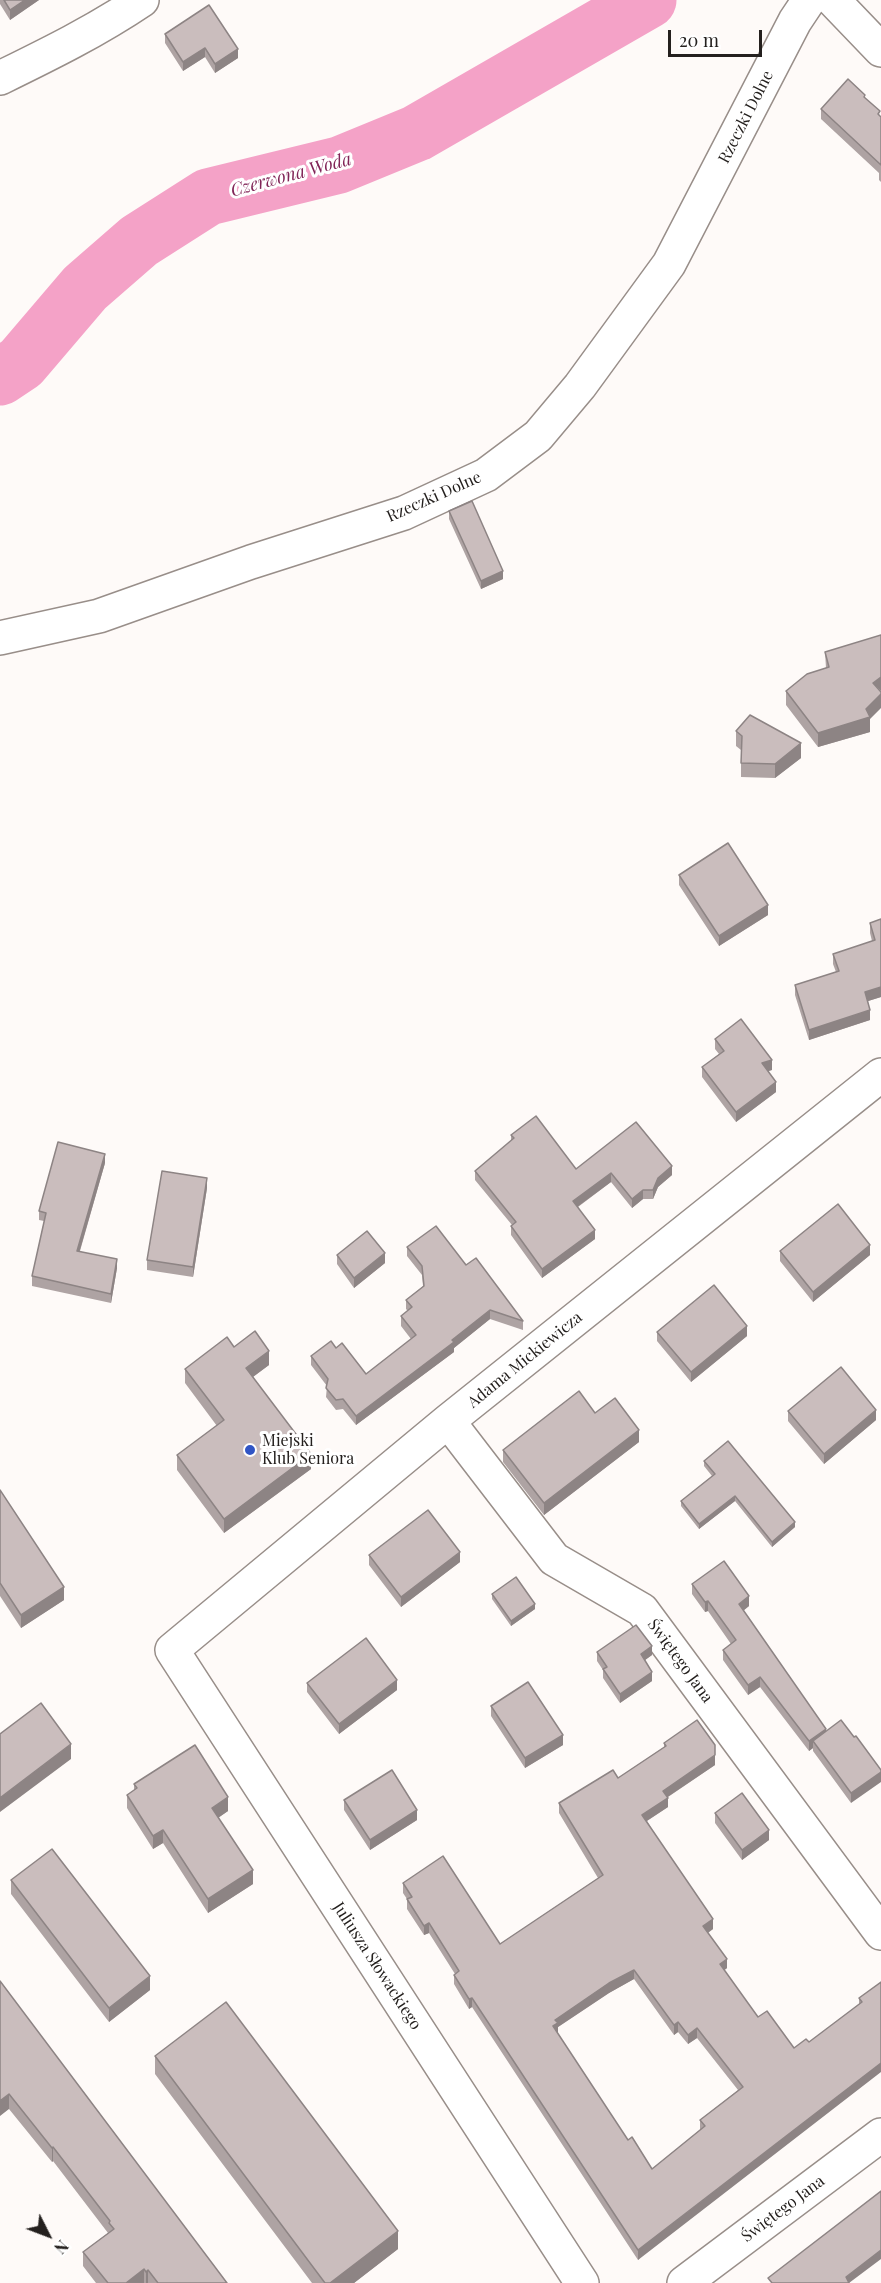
<!DOCTYPE html>
<html>
<head>
<meta charset="utf-8">
<style>
	body { margin:0 }
	#map { position:relative; width:881px; height:2283px; overflow:hidden; background:#fefaf8; font-family:"Playfair Display",serif }
	canvas { display:block }
	.north { position:absolute; left:18px; top:2205px; width:60px; height:60px; -webkit-text-stroke:4px #fff; paint-order:stroke; rotate:132deg; font-size:16px; font-weight:700; line-height:24px; text-align:center; color:#24201e }
	.north::after { content:''; display:block; margin:auto; width:21px; height:27px; background:#24201e; clip-path:polygon(50% 0,100% 100%,50% 72%,0 100%) }
	.scale { position:absolute; left:668px; top:30px; width:94px; height:27px; box-sizing:border-box; border:3px solid #24201e; border-top:0; padding-left:8px; font-size:18px; line-height:21px; white-space:nowrap; color:#24201e; -webkit-text-stroke:4px #fff; paint-order:stroke }
</style>
</head>
<body>
<div id="map">
<canvas width="881" height="2283"></canvas>
<div class="north">N</div>
<div class="scale">20 m</div>
</div>
<script>
const ctx = document.querySelector('canvas').getContext('2d');
ctx.lineJoin = 'round';
function stroke(path, color, width, dash) {
  ctx.strokeStyle = color;
  ctx.lineWidth = width;
  ctx.lineCap = dash ? 'butt' : 'round';
  ctx.setLineDash(dash || []);
  ctx.stroke(path);
}
function paint(path, color) {
  ctx.fillStyle = color;
  ctx.fill(path, 'evenodd');
}
function drawText(font, color, halo, rows, align = 'center') {
  ctx.font = font + ' "Playfair Display",serif';
  ctx.lineWidth = 6;
  ctx.setLineDash([]);
  ctx.textBaseline = 'middle';
  ctx.strokeStyle = halo;
  ctx.fillStyle = color;
  for (const [text, x, y, turn = 0] of rows) {
    ctx.save();
    ctx.translate(x, y);
    ctx.rotate((+turn || 0) * Math.PI / 180);
    ctx.textAlign = isNaN(turn) ? turn : align;
    if (halo) ctx.strokeText(text, 0, 0);
    ctx.fillText(text, 0, 0);
    ctx.restore();
  }
}
stroke(new Path2D(`
	M0 377 21 363 85 288 139 241 208 197 339 165 417 133 648 0`), '#f4a2c7', 57);
const minor = new Path2D(`
	M833 0 881 50
	M0 78C49 54 96 31 142 0
	M0 638 99 616 251 562 404 513 486 475 538 436 580 386 669 264 795 21 809 0
	M448 1421 554 1559 642 1610 881 1933
	M582 2283 172 1650 448 1421 881 1075
	M684 2283 881 2135`);
stroke(minor, '#988e89', 36);
stroke(minor, '#fff', 33);
paint(new Path2D(`
	M0 0H39L10 20 0 4Z
	M165 34 238 58 215 73 205 57 183 71 165 43Z
	M865 98 881 117V182L879 180V173L821 119V109Z
	M449 511 503 579 481 589 449 519Z
	M825 652 870 719V732L818 747 786 705V691L826 668Z
	M736 731 801 758 775 778 741 777V750L736 746Z
	M679 875 768 915 719 946 679 885Z
	M881 919V997L868 1001 870 1020 809 1040 795 995V985L836 972 833 964V954L872 941 870 933V923Z
	M715 1039 772 1070 768 1071 776 1092 736 1122 702 1077V1067L719 1054 715 1049Z
	M511 1135 576 1169 672 1175 658 1187 653 1199H643L632 1208 611 1182 578 1207 595 1239 542 1278 511 1235V1226L512 1225 475 1180V1171L511 1141Z
	M105 1163 80 1251 117 1268 111 1303 32 1286V1276L44 1221 39 1220V1211Z
	M207 1188 193 1277 147 1270V1260Z
	M407 1247 466 1265 523 1321V1330L490 1319 454 1348V1352L356 1425 343 1409 336 1410 326 1397 327 1386 311 1365V1356L336 1348 366 1374 411 1339 401 1326V1316L408 1311 406 1309V1300L423 1286 422 1275 407 1256Z
	M780 1251 870 1255 813 1302 780 1261Z
	M337 1255 385 1263 354 1288 337 1264Z
	M657 1332 747 1336 691 1382 657 1341Z
	M234 1347 269 1365 253 1377 311 1469 224 1533 177 1470V1455L217 1426 185 1383V1369Z
	M788 1411 876 1420 824 1464 788 1421Z
	M595 1413 639 1442 544 1515 503 1462V1450Z
	M704 1461 795 1527 772 1547 735 1501 699 1529 681 1506V1501L712 1476 704 1466Z
	M0 1490 64 1600 21 1628 0 1596Z
	M369 1555 460 1562 401 1607 369 1565Z
	M692 1584 749 1606 743 1611 826 1732 854 1737 851 1803 813 1751V1748L809 1751 760 1687 748 1695 723 1660V1650L731 1644 708 1611 705 1612 692 1594Z
	M492 1594 535 1609 511 1626 492 1599Z
	M597 1652 652 1655 645 1660 652 1681 620 1703 603 1678V1670L597 1661Z
	M307 1683 397 1690 339 1734 307 1692Z
	M491 1706 563 1745 525 1768 491 1716Z
	M664 1743 715 1765 668 1797V1807L647 1821 713 1929 708 1933 727 1968 724 1970 758 2017 794 2048 809 2042 859 2004V1998L881 1982 638 2260 472 2007 469 2009 454 1984V1975L455 1974 429 1933 424 1935 407 1909V1899L403 1893V1883L500 1944 598 1878 559 1813V1803L618 1778 664 1747ZM634 1979 674 2035 678 2032 688 2044 697 2038 738 2090 700 2120V2130L652 2169 628 2140 557 2033 558 2027 609 1993Z
	M134 1784 228 1811 218 1818 253 1884 208 1913 163 1843 153 1849 127 1808V1795L134 1790Z
	M344 1800 417 1820 370 1850 344 1810Z
	M715 1813 769 1840 742 1860 715 1823Z
	M11 1880 150 1990 109 2022 11 1894Z
	M0 1981 227 2283H96L83 2266V2252L108 2233 53 2161 52 2162 9 2109Z
	M155 2056 398 2249 354 2283H312L155 2074Z`), '#aea3a3');
paint(new Path2D(`
	M25 0H39L10 20V10Z
	M205 48V57L183 71V62Z
	M238 49V58L215 73V64Z
	M503 571V579L481 589V581Z
	M881 677V691L873 683Z
	M881 694V708L870 719V732L818 747V733L866 709Z
	M801 743V758L775 778V764Z
	M768 905V915L719 946V936Z
	M881 987V997L865 1002V992Z
	M870 1010V1020L809 1040V1030Z
	M772 1060V1070L762 1073V1063Z
	M776 1082V1092L736 1122V1112Z
	M105 1154V1163L77 1260V1251Z
	M672 1166V1175L658 1187 653 1199V1190L658 1178Z
	M611 1173V1182L573 1210V1201Z
	M207 1178V1188L193 1277V1267Z
	M643 1190V1199L632 1208V1199Z
	M595 1230V1239L542 1278V1269Z
	M870 1245V1255L813 1302V1292Z
	M385 1253V1263L354 1288V1278Z
	M117 1259V1268L111 1303V1294Z
	M490 1310V1319L454 1348V1352L356 1425V1416Z
	M747 1326V1336L691 1382V1372Z
	M269 1351V1365L246 1382V1368Z
	M876 1410V1420L824 1464V1454Z
	M639 1430V1442L544 1515V1503Z
	M311 1454V1469L224 1533V1519Z
	M735 1496V1501L699 1529V1524Z
	M795 1522V1527L772 1547V1542Z
	M460 1552V1562L401 1607V1597Z
	M64 1587V1600L21 1628V1615Z
	M749 1596V1606L739 1614V1604Z
	M708 1601V1611L705 1612V1602Z
	M535 1604V1609L511 1626V1621Z
	M652 1646V1655L641 1663V1654Z
	M652 1672V1681L620 1703V1694Z
	M760 1677V1687L748 1695V1685Z
	M397 1680V1690L339 1734V1724Z
	M826 1729V1738L813 1741V1748L809 1751V1741Z
	M563 1735V1745L525 1768V1758Z
	M71 1744V1759L0 1812V1798Z
	M715 1755V1765L663 1800V1791Z
	M881 1772V1782L851 1803V1793Z
	M228 1797V1811L212 1822V1808Z
	M668 1798V1807L642 1824V1815Z
	M417 1810V1820L370 1850V1840Z
	M163 1830V1843L153 1849V1836Z
	M769 1830V1840L742 1860V1850Z
	M253 1870V1884L208 1913V1899Z
	M713 1919V1929L703 1936V1926Z
	M429 1923V1933L424 1935V1926Z
	M727 1959V1968L720 1974V1964Z
	M634 1970V1979L609 1993 558 2027V2033L553 2036V2026L555 2020 609 1983Z
	M150 1976V1990L109 2022V2008Z
	M472 1998V2007L469 2009V1999Z
	M678 2022V2032L674 2035V2025Z
	M697 2028V2038L688 2044V2035Z
	M881 2063V2072L638 2260V2250Z
	M9 2094V2109L0 2116V2101Z
	M53 2147V2161L52 2162V2148Z
	M398 2231V2249L354 2283H330Z
	M881 2250V2259L849 2283H846V2277Z
	M144 2269V2283H126Z
	M148 2270V2283H146V2272Z`), '#8d8484');
const building = new Path2D(`
	M4 0H25L10 10Z
	M209 5 238 49 215 64 205 48 183 62 165 34Z
	M848 79 865 95 864 97 880 111 878 114 881 117V165L821 109Z
	M472 501 503 571 481 581 449 511Z
	M881 635V677L873 683 881 692V694L866 709 870 717 818 733 786 691 807 674 829 667 825 652Z
	M750 715 801 743 775 764 741 763 742 736 736 731Z
	M728 843 768 905 719 936 679 875Z
	M881 919V987L865 992 870 1010 809 1030 795 985 839 971 833 954 875 940 870 923Z
	M741 1019 772 1060 762 1063 776 1082 736 1112 702 1067 724 1051 715 1039Z
	M536 1116 576 1169 636 1122 672 1166 658 1178 653 1190H643L632 1199 611 1173 573 1201 595 1230 542 1269 511 1226 516 1222 475 1171 514 1138 511 1135Z
	M58 1142 105 1154 77 1251 117 1259 111 1294 32 1276 46 1213 39 1211Z
	M162 1171 207 1178 193 1267 147 1260Z
	M838 1204 870 1245 813 1292 780 1251Z
	M436 1226 466 1265 476 1258 523 1321 490 1310 452 1340 454 1342 356 1416 343 1399 336 1400 326 1388 328 1379 311 1356 331 1341 336 1348 342 1343 366 1374 416 1335 401 1316 412 1307 406 1300 424 1286 422 1266 407 1247Z
	M367 1231 385 1253 354 1278 337 1255Z
	M714 1285 747 1326 691 1372 657 1332Z
	M255 1331 269 1351 246 1368 311 1454 224 1519 177 1455 224 1420 185 1369 227 1337 234 1347Z
	M841 1367 876 1410 824 1454 788 1411Z
	M579 1391 595 1413 615 1398 639 1430 544 1503 503 1450Z
	M728 1441 795 1522 772 1542 735 1496 699 1524 681 1501 715 1474 704 1461Z
	M0 1490 64 1587 21 1615 0 1583Z
	M428 1510 460 1552 401 1597 369 1555Z
	M724 1561 749 1596 739 1604 826 1729 809 1741 760 1677 748 1685 723 1650 736 1640 708 1601 705 1602 692 1584Z
	M516 1577 535 1604 511 1621 492 1594Z
	M636 1625 652 1646 641 1654 652 1672 620 1694 603 1669 607 1667 597 1652Z
	M366 1638 397 1680 339 1724 307 1683Z
	M528 1682 563 1735 525 1758 491 1706Z
	M41 1703 71 1744 0 1798V1734Z
	M697 1720 715 1745V1755L663 1791 668 1798 642 1815 713 1919 703 1926 727 1959 720 1964 758 2017 767 2011 794 2048 806 2039 809 2042 862 2002 859 1998 881 1982V2063L638 2250 472 1998 469 1999 454 1975 459 1971 429 1923 424 1926 407 1899 412 1897 403 1883 443 1856 500 1944 603 1875 559 1803 613 1770 618 1778 666 1746 664 1743ZM634 1970 674 2025 678 2022 688 2035 697 2028 743 2087 700 2120 705 2126 652 2169 632 2137 628 2140 553 2026 558 2023 555 2020 609 1983Z
	M841 1720 854 1737 856 1736 881 1770V1772L851 1793 813 1741Z
	M195 1745 228 1797 212 1808 253 1870 208 1899 163 1830 153 1836 127 1795 137 1788 134 1784Z
	M392 1770 417 1810 370 1840 344 1800Z
	M742 1793 769 1830 742 1850 715 1813Z
	M52 1849 150 1976 109 2008 11 1880Z
	M0 1981 227 2283H158L148 2270 146 2272 144 2269 126 2283H108L83 2252 114 2229 109 2223 110 2221 53 2147 52 2148 9 2094 0 2101Z
	M226 2002 398 2231 330 2283H325L155 2056Z
	M881 2191V2250L846 2277 849 2283H772L768 2278Z`);
paint(building, '#cabdbd');
stroke(building, '#8d8484', 1.5);
for (const [x, y, r, color] of [
	[250,1450,6,"#3055c5"]
]) {
  const dot = new Path2D();
  dot.arc(x, y, r, 0, 2 * Math.PI);
  ctx.fillStyle = color;
  ctx.fill(dot);
  stroke(dot, '#fff', 2);
}
drawText('16px', '#24201e', '#fff', [
	["Rzeczki Dolne",746,117,-63],
	["Rzeczki Dolne",434,497,-24],
	["Adama Mickiewicza",525,1360,-39],
	["Świętego Jana",680,1661,54],
	["Juliusza Słowackiego",377,1966,57],
	["Świętego Jana",783,2209,-37]
]);
drawText('16px', '#24201e', '#fff', [
	["Miejski",262,1441],
	["Klub Seniora",262,1459]
], 'left');
drawText('italic 18px', '#812457', '#fff', [
	["Czerwona Woda",291,175,-15]
]);
</script>
</body>
</html>
